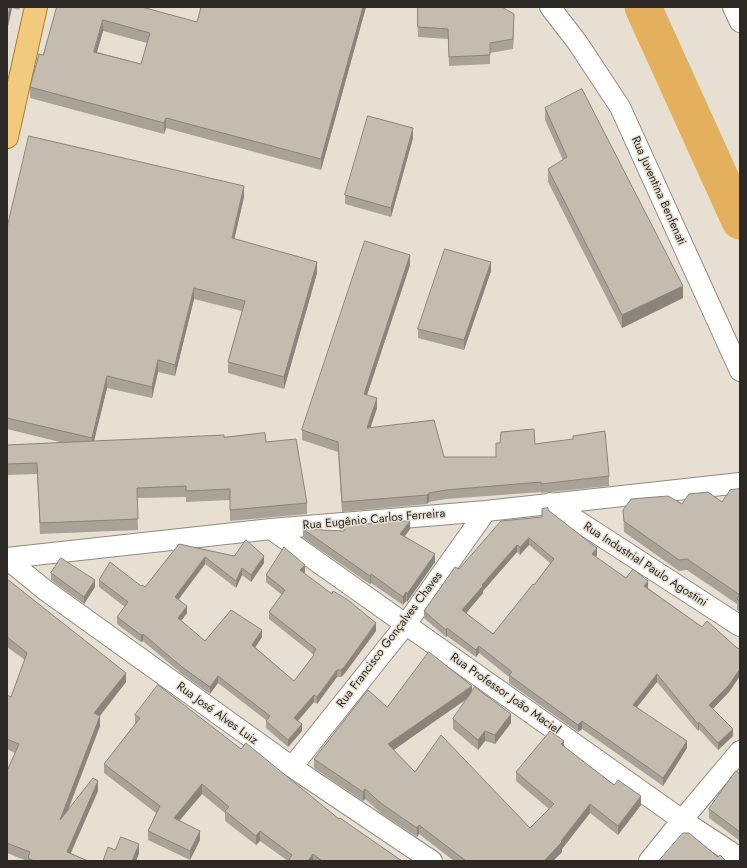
<!DOCTYPE html>
<html>
<head>
<meta charset="utf-8">
<style>
	body { margin:0 }
	#map { position:relative; width:747px; height:868px; overflow:hidden; background:#e7dfd2; font-family:Jost,sans-serif }
	canvas { display:block }
	.frame { position:absolute; inset:0; border:8px solid #2c2924; pointer-events:none }
</style>
</head>
<body>
<div id="map">
<canvas width="747" height="868"></canvas>
<div class="frame"></div>
</div>
<script>
const ctx = document.querySelector('canvas').getContext('2d');
ctx.lineJoin = 'round';
function stroke(path, color, width, dash) {
  ctx.strokeStyle = color;
  ctx.lineWidth = width;
  ctx.lineCap = dash ? 'butt' : 'round';
  ctx.setLineDash(dash || []);
  ctx.stroke(path);
}
function paint(path, color) {
  ctx.fillStyle = color;
  ctx.fill(path, 'evenodd');
}
function drawText(font, color, halo, rows, align = 'center') {
  ctx.font = font + ' Jost,sans-serif';
  ctx.lineWidth = 3;
  ctx.setLineDash([]);
  ctx.textBaseline = 'middle';
  ctx.strokeStyle = halo;
  ctx.fillStyle = color;
  for (const [text, x, y, turn = 0] of rows) {
    ctx.save();
    ctx.translate(x, y);
    ctx.rotate((+turn || 0) * Math.PI / 180);
    ctx.textAlign = isNaN(turn) ? turn : align;
    if (halo) ctx.strokeText(text, 0, 0);
    ctx.fillText(text, 0, 0);
    ctx.restore();
  }
}
stroke(new Path2D(`
	M643 7 740 221`), '#e3b15e', 37);
const minor = new Path2D(`
	M550 7 577 42 620 107 740 371
	M733 7 740 22
	M550 503 740 626
	M271 529 682 820 740 858
	M7 558 271 529 486 511 740 483
	M7 559 45 590 292 767 432 861
	M292 767 406 624 486 511
	M649 861 682 820 740 751`);
const primary = new Path2D(`
	M7 137 36 7`);
stroke(minor, '#928a7f', 22);
stroke(primary, '#a77b25', 24);
stroke(minor, '#fff', 20);
stroke(primary, '#f2ca7d', 22);
paint(new Path2D(`
	M7 7H20L19 10 12 8 7 31Z
	M57 7 197 22 366 7 321 170 166 128 164 134 30 98V87L43 55ZM103 31 147 43 141 64 97 52Z
	M417 7 514 24 513 49 490 53V64L449 66 448 39 418 37Z
	M545 108 683 298 622 328 548 182V169L563 160 545 120Z
	M413 138 391 217 345 204V195Z
	M244 197 234 239 317 273 284 389 228 373V362L242 311 194 299 175 376 158 372 152 398 107 388 94 441 224 437 266 442 307 503V514L230 521V500L186 502V497L137 498 138 530 40 534 37 474 7 475V445L64 443 7 429V228Z
	M410 265 367 395 377 408 370 428 444 457H496L535 444 609 476V486L541 493V492L446 499 429 502 427 504 342 512 338 452 302 440V430Z
	M491 271 464 350 418 338V329Z
	M740 489V612L737 610V604L687 570 679 571 624 532 623 510 682 504 722 502Z
	M542 509 548 510 597 555 596 557 626 578 648 588 702 627 740 649V676L729 692 712 709 733 736 718 750 699 729 698 731 657 682 637 707 687 748 663 786 582 729 578 732 509 683V677L479 653 476 657 447 636 446 637 424 618V611L459 569 542 517ZM529 545 550 563 534 585 493 634 466 613 483 593V591L517 552 520 555Z
	M303 529 344 531 410 529 405 536 435 562 407 602 406 601 403 605 371 583 370 584 303 538Z
	M179 544 264 563 251 582 242 575 236 588 205 564 179 599 187 613 181 621 205 641 262 637 255 647 294 681 313 656V654L269 619V612L282 595 266 582V575L305 572 304 573 376 631 345 673 341 677H337L317 704 314 702 298 721 302 731 288 747 266 728V720L218 683 210 694 182 674 143 641 141 642 117 624V617L125 607 99 587V580L145 587Z
	M51 573 95 587 84 604 51 580Z
	M7 579 126 682 100 716V726L68 811 98 791 71 853 88 861H27L7 853V771L15 753 7 749V695L11 697 25 660 7 647Z
	M472 691 511 723 495 744 485 741 478 750 453 729V719L467 699 393 750 415 772 530 828 549 809 516 781V772L564 747 641 805 618 835 590 813 562 849V852L553 861H454L419 834 417 837 382 814 365 799 363 801 314 768V759L387 707Z
	M135 715 241 749 339 819 402 861H288L260 841 256 845 225 821V813L202 794 179 821 200 840 190 860 148 840V831L156 813 104 773V764L135 724Z
	M740 774V841L709 818V809Z`), '#a9a297');
paint(new Path2D(`
	M10 7H12V8L7 31V21Z
	M363 7H366L321 170V159Z
	M514 14V24L513 49V39Z
	M103 20V31L94 62V52Z
	M166 118V128L164 134V123Z
	M413 128V138L391 217V208Z
	M244 186V197L232 249V238Z
	M410 255V265L364 404V394Z
	M317 262V273L284 389V377Z
	M491 262V271L464 350V340Z
	M683 286V298L622 328V315Z
	M194 288V299L175 376V365Z
	M158 360V372L152 398V387Z
	M107 376V388L92 449V438Z
	M377 398V408L367 438V428Z
	M429 493V502L427 504V495Z
	M410 521V529L400 542V534Z
	M529 538V545L520 555V547Z
	M517 545V552L483 591V593L462 618V610L482 585Z
	M597 548V555L592 561V554Z
	M435 554V562L407 602V594Z
	M264 556V563L251 582V575Z
	M205 557V564L175 604V597Z
	M305 565V572L300 577V570Z
	M242 568V575L236 588V581Z
	M371 574V583L370 584V576Z
	M95 580V587L84 604V597Z
	M648 581V588L644 593V586Z
	M406 592V601L403 605V597Z
	M187 606V613L178 625V618Z
	M376 623V631L345 673 341 677V670Z
	M447 628V636L446 637V630Z
	M262 630V637L252 652V645Z
	M143 634V641L141 642V635Z
	M479 646V653L476 657V650Z
	M740 669V676L729 692 709 713V705Z
	M337 670V677L317 704V697Z
	M126 673V682L94 723V713Z
	M657 674V682L633 712V705Z
	M218 676V683L210 694V687Z
	M472 686V695L388 754V744Z
	M314 695V702L294 725V718Z
	M511 714V723L495 744V735Z
	M100 716V726L60 830V820Z
	M582 721V729L578 732V725Z
	M699 722V729L698 731V724Z
	M302 724V731L288 747V740Z
	M733 729V736L718 750V743Z
	M485 731V741L478 750V740Z
	M564 741V750L561 744Z
	M687 741V748L663 786V778Z
	M98 781V791L67 861V852Z
	M202 784V794L174 827V818Z
	M365 789V799L363 801V792Z
	M641 796V805L618 835V826Z
	M590 804V813L562 849V852L553 861H544L561 841Z
	M419 825V834L417 837V828Z
	M200 831V840L190 860V851Z
	M260 831V841L256 845V836Z
	M139 844V854L136 861H132Z
	M313 854V861H308Z`), '#8a847b');
const building = new Path2D(`
	M7 7H10L7 21Z
	M57 7H142L197 22 201 7H363L321 159 166 118 164 123 30 87 39 54 43 55ZM103 20 150 33 141 64 94 52Z
	M418 7H502L514 14 513 39 490 43V55L449 57 448 29 418 27Z
	M582 89 683 286 622 315 548 169 567 157 545 108Z
	M368 116 413 128 391 208 345 195Z
	M29 136 244 186 232 238 317 262 284 377 228 362 245 301 194 288 175 365 158 360 152 387 107 376 92 438 7 418V228Z
	M365 241 410 255 364 394 377 398 367 428 434 420 444 457H496V443H500L501 432 534 429 535 444 573 439V436L605 431 609 476 541 484V482L446 490 429 493 427 495 342 502 338 442 302 430Z
	M445 249 491 262 464 340 418 329Z
	M265 433 266 442 296 439 307 503 230 510V489L186 491V486L137 488 138 519 40 523 37 463 7 464V445L224 435V437Z
	M740 489V601L737 599 740 595 687 559 679 560 624 521 623 510 631 499 668 496 682 504 689 494 708 492 722 502 730 490Z
	M548 508V510L597 548 592 554 626 578 633 569 648 581 644 586 702 627 707 621 737 648 740 649V669L729 685 709 705 733 729 718 743 699 722 698 724 657 674 633 705 687 741 663 778 582 721 578 725 509 675 512 672 479 646 476 650 447 628 446 630 424 611 455 567 459 569 501 521 542 517V509ZM529 538 554 559 534 585 533 584 493 634 462 610 483 586 482 585 517 545 520 547Z
	M410 521 400 534 435 554 407 594 406 592 403 597 371 574 370 576 303 529 344 531V526Z
	M246 540 264 556 251 575 242 568 236 581 205 557 175 597 187 606 178 618 205 641 231 610 262 630 252 645 294 681 314 655 313 654 316 649 269 612 285 590 266 575 284 547 305 565 300 570 332 594 333 591 348 600 376 623 345 666 341 670H337L317 697 314 695 294 718 302 724 288 740 266 721 270 716 218 676 210 687 182 667 143 634 141 635 117 617 128 602 99 580 110 562 141 586 142 585 145 587 179 544 234 556Z
	M61 558 95 580 84 597 51 573Z
	M7 579 126 673 94 713 100 716 60 820 93 778 98 781 67 852 88 861H34L28 858 30 852 7 843V771L19 744 7 739V695L11 697 27 653 7 637Z
	M429 652 472 686 388 744 415 772 441 735 530 828 554 804 516 772 550 731 564 741 561 744 614 785 618 780 641 796 618 826 590 804 561 841 562 842 544 861H466L419 825 417 828 382 804 365 789 363 792 314 759 368 690 387 707Z
	M158 685 241 749 246 743 339 819 340 818 402 861H322L313 854 308 861H292L289 860 292 855 260 831 256 836 225 811 229 807 202 784 174 818 200 831 190 851 148 831 160 806 104 764 140 718 135 715Z
	M475 687 511 714 495 735 485 731 478 740 453 719Z
	M736 771 740 774V832L709 809Z
	M683 833H689L718 857 720 855 726 861H659Z
	M121 837 139 844 132 861H103L108 847 115 850Z`);
paint(building, '#c5bcb0');
stroke(building, '#8a847b', 1);
drawText('12px', '#2c2924', '#e7dfd2', [
	["Rua Juventina Benfenati",658,191,66],
	["Rua Eugênio Carlos Ferreira",374,520,-5],
	["Rua Industrial Paulo Agostini",645,565,33],
	["Rua Francisco Gonçalves Chaves",390,640,-53],
	["Rua Professor João Maciel",505,694,35],
	["Rua José Alves Luiz",217,714,36]
]);
</script>
</body>
</html>
